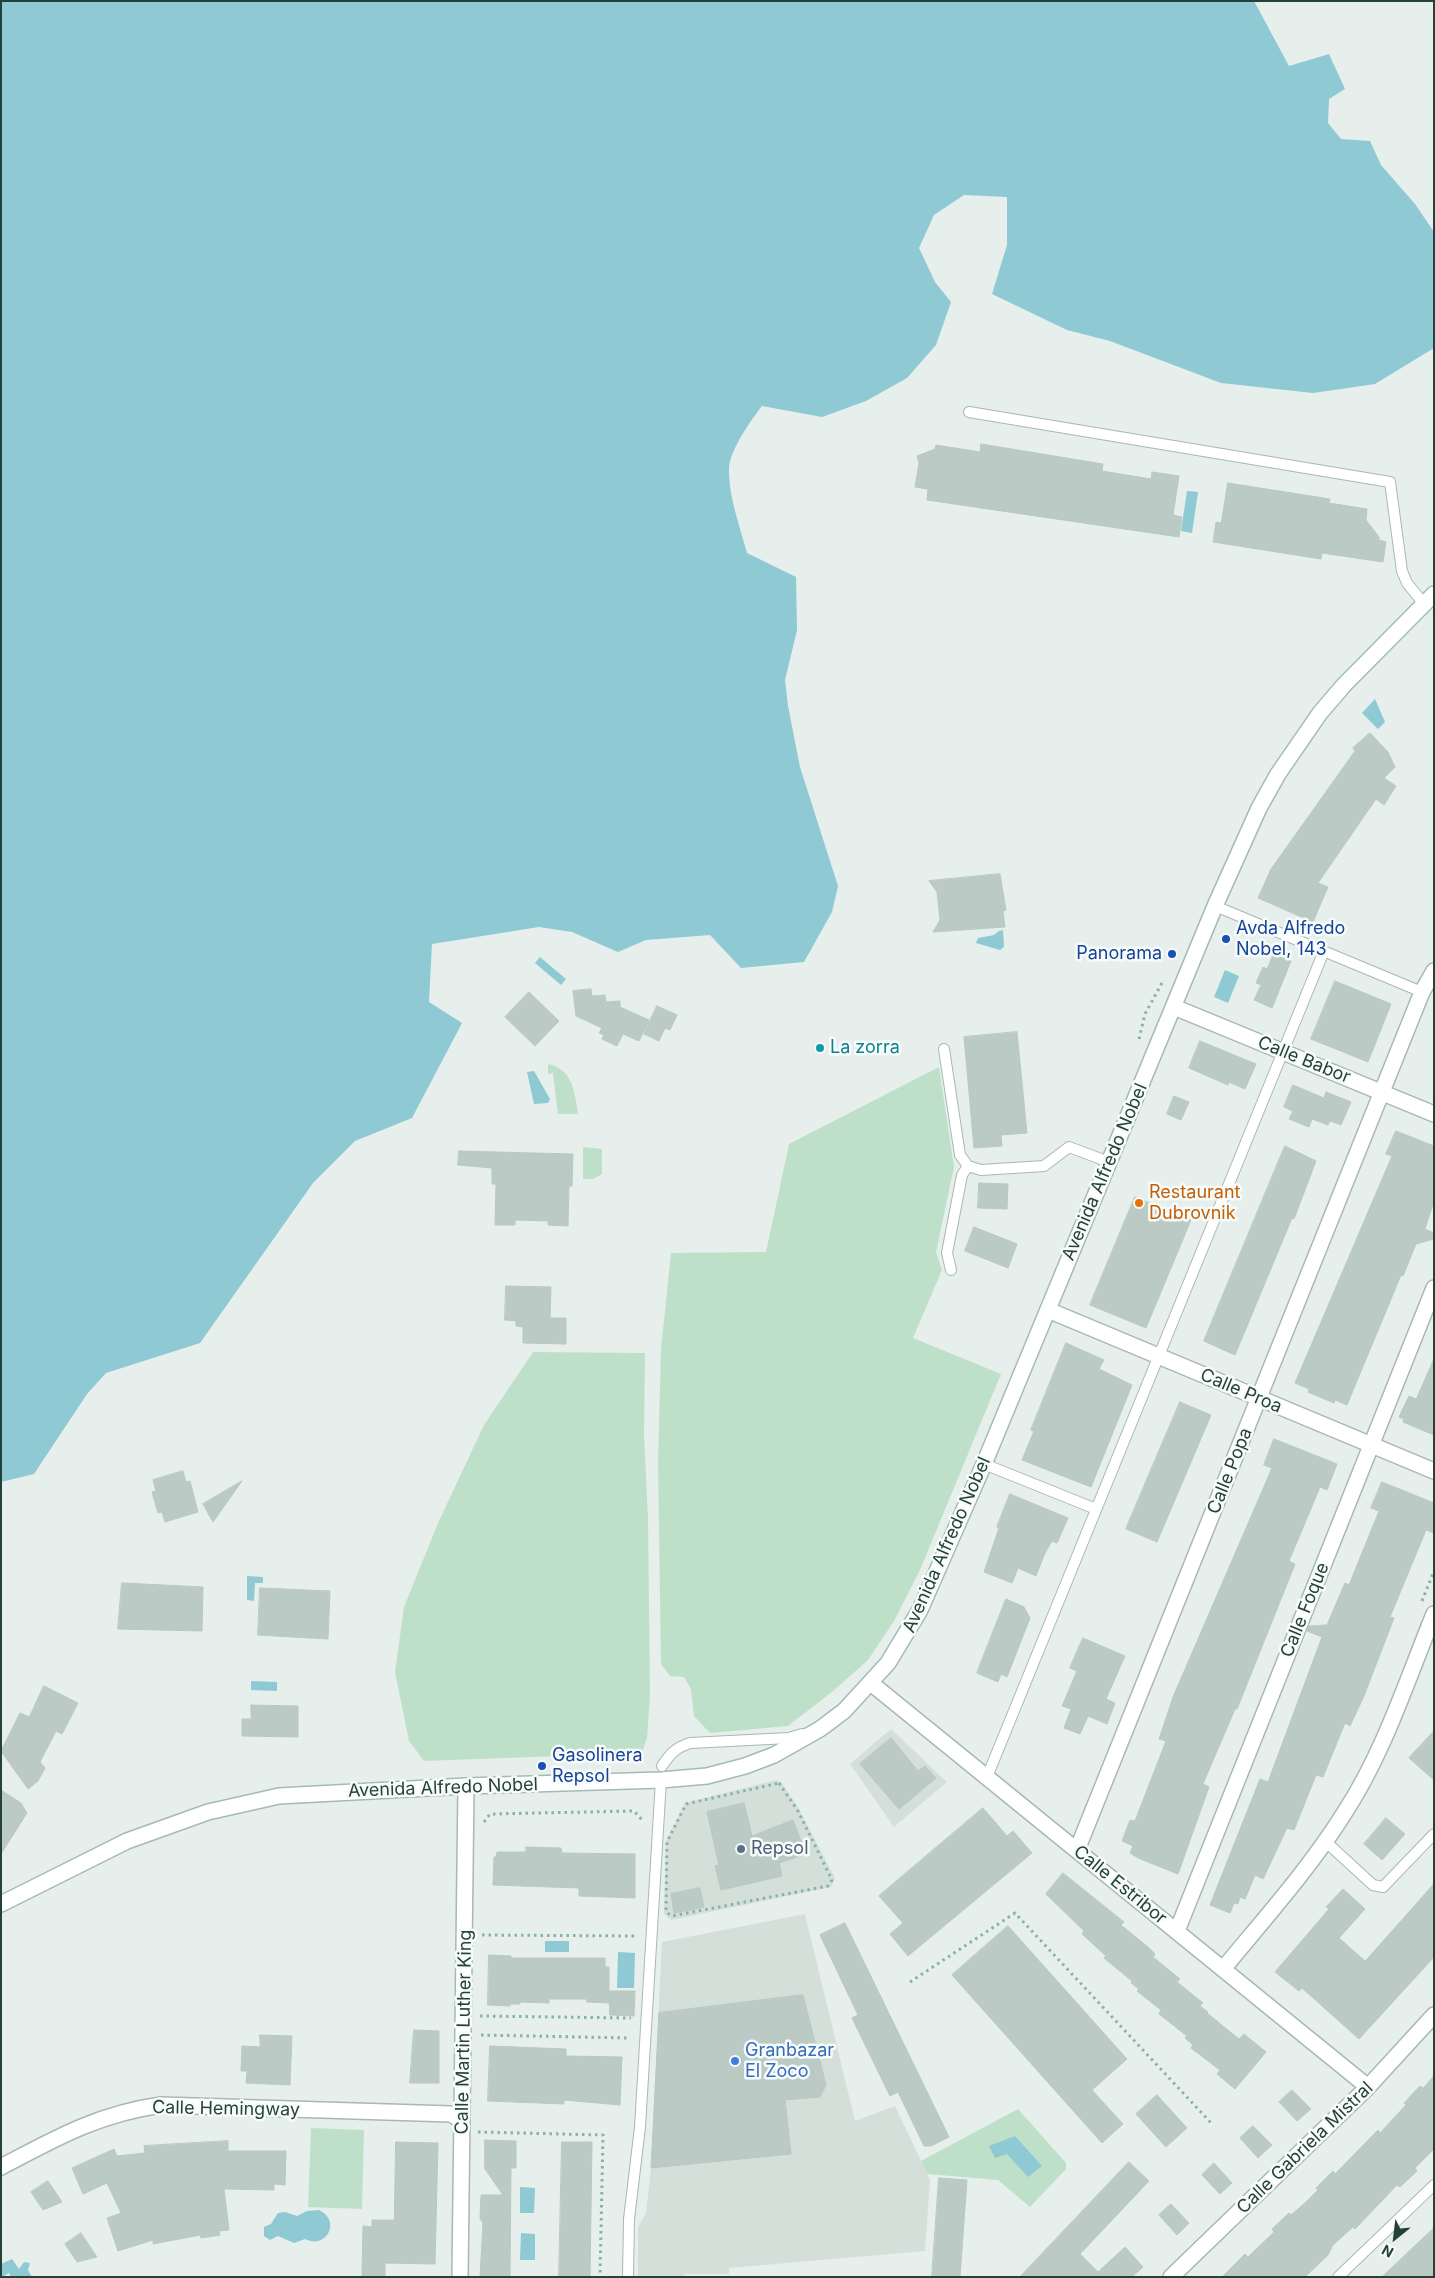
<!DOCTYPE html>
<html>
<head>
<meta charset="utf-8">
<style>
	body { margin:0 }
	#map { position:relative; width:1435px; height:2278px; overflow:hidden; background:#e6efeb; font-family:Inter,sans-serif }
	canvas { display:block }
	.frame { position:absolute; inset:0; border:2px solid #24423a; pointer-events:none }
	.north { position:absolute; left:1370px; top:2213px; width:50px; height:50px; -webkit-text-stroke:4px #f7fbf9; paint-order:stroke; rotate:209deg; font-size:14px; font-weight:700; line-height:20px; text-align:center; color:#24423a }
	.north::after { content:''; display:block; margin:auto; width:18px; height:22px; background:#24423a; clip-path:polygon(50% 0,100% 100%,50% 72%,0 100%) }
</style>
</head>
<body>
<div id="map">
<canvas width="1435" height="2278"></canvas>
<div class="frame"></div>
<div class="north">N</div>
</div>
<script>
const ctx = document.querySelector('canvas').getContext('2d');
ctx.lineJoin = 'round';
function paint(path, color) {
  ctx.fillStyle = color;
  ctx.fill(path, 'evenodd');
}
function stroke(path, color, width, dash) {
  ctx.strokeStyle = color;
  ctx.lineWidth = width;
  ctx.lineCap = dash ? 'butt' : 'round';
  ctx.setLineDash(dash || []);
  ctx.stroke(path);
}
function drawText(font, color, halo, rows, align = 'center') {
  ctx.font = font + ' Inter,sans-serif';
  ctx.lineWidth = 5;
  ctx.setLineDash([]);
  ctx.textBaseline = 'middle';
  ctx.strokeStyle = halo;
  ctx.fillStyle = color;
  for (const [text, x, y, turn = 0] of rows) {
    ctx.save();
    ctx.translate(x, y);
    ctx.rotate((+turn || 0) * Math.PI / 180);
    ctx.textAlign = isNaN(turn) ? turn : align;
    if (halo) ctx.strokeText(text, 0, 0);
    ctx.fillText(text, 0, 0);
    ctx.restore();
  }
}
paint(new Path2D(`
	M891 1729 947 1782 894 1827 850 1764Z
	M776 1780 781 1782 798 1807 835 1878 831 1887 671 1920 664 1914 666 1841 685 1803Z
	M805 1914 855 2121 895 2106 930 2180 925 2251 729 2268V2274H684L683 2277H638V2227L646 2213 651 2168 662 1942Z`), '#d4dfda');
paint(new Path2D(`
	M548 1064C573 1069 575 1093 578 1114H558L553 1073 548 1074Z
	M939 1067 954 1167 936 1252 942 1270 913 1338 1001 1374 920 1570 894 1621 868 1660 832 1692 788 1726 710 1733 694 1716 691 1689 684 1677 670 1676 661 1664 658 1463 661 1349 671 1253 766 1252 789 1144Z
	M583 1147 602 1149V1174L593 1179H583Z
	M533 1352 645 1353 644 1434 648 1518 650 1695 647 1738 642 1753 424 1761 409 1741 395 1672 404 1607 438 1523 484 1425Z
	M1018 2109 1066 2163V2169L1030 2207 998 2180 927 2174 921 2161Z
	M311 2128 364 2130 362 2209 308 2207Z`), '#bfe0c8');
paint(new Path2D(`
	M1 1H1254L1289 66 1329 54 1345 89 1329 99 1328 123 1341 139 1370 141 1381 165 1415 204 1434 232V348L1375 384 1313 393 1221 383 1110 341 1067 330 992 294 1007 245V197L964 195 934 215 919 248 935 282 951 302 936 345 907 378 866 401 822 417 762 406C751 420 730 450 729 468 728 494 740 527 747 553L796 577 797 630 785 680 788 706 800 767 838 886 832 912 804 962 741 968 710 935 646 940 618 952 572 932 539 927 432 944 429 1002 462 1023 412 1118 355 1141 313 1183 200 1343 106 1373 87 1394 34 1474 1 1482Z
	M1187 491 1198 492 1192 533 1181 531Z
	M1375 699 1385 722 1378 729 1362 713Z
	M1003 930 1004 947 1000 950 976 943 978 938 994 935 999 931Z
	M540 957 566 979 561 985 535 963Z
	M1225 970 1239 976 1228 1003 1214 997Z
	M534 1071 550 1099 548 1103 534 1104 527 1072Z
	M247 1576 263 1577V1583H255L254 1601 247 1600Z
	M251 1681 277 1682V1691L251 1690Z
	M545 1941H569V1952H545Z
	M618 1952 635 1953 634 1988H617Z
	M1015 2136 1042 2166 1028 2177 1007 2154 995 2158 989 2146Z
	M520 2187 535 2188 534 2213H520Z
	M319 2210C342 2221 326 2250 305 2239L294 2243 278 2236 270 2240 264 2236V2227L271 2224 278 2213 285 2212 297 2216 307 2211Z
	M521 2233 535 2234V2260H520Z
	M12 2259 19 2269 24 2262 30 2263 28 2270 32 2277H11L9 2273 2 2277 1 2264Z`), '#8ec9d4');
const building = new Path2D(`
	M981 444 1103 464 1102 471 1151 479 1152 472 1179 476 1173 515 1182 517 1179 537 927 500 928 489 915 487 919 463 917 456 935 449 936 445 980 452Z
	M1228 483 1330 499 1329 503 1367 509 1366 520 1379 537V540L1386 542 1383 562 1322 553 1321 559 1213 542 1216 522 1221 523Z
	M1370 733 1388 752 1395 767 1384 778 1396 786 1384 805 1376 799 1318 883 1328 887 1313 922 1258 898 1271 869 1355 751 1353 748Z
	M1000 874 1006 910 1003 911 1005 927 933 932 940 920 937 892 929 881Z
	M1274 953 1291 961 1272 1008 1254 1000 1261 985 1256 983 1263 967 1267 969Z
	M1335 981 1391 1004 1368 1062 1311 1039Z
	M591 989 592 996 605 995 606 1002 620 1001V1007L649 1020 639 1041 623 1034 617 1046 602 1039 604 1035 599 1033 602 1028 576 1016 573 991Z
	M529 992 559 1021 535 1046 505 1017Z
	M657 1006 677 1015 670 1030 665 1028 659 1041 644 1034Z
	M1017 1032 1027 1133 1001 1135 1002 1146 974 1148 964 1037Z
	M1200 1041 1256 1064 1245 1089 1229 1082 1228 1085 1189 1068Z
	M1293 1085 1324 1098 1326 1092 1351 1102 1341 1125 1330 1121 1328 1125 1312 1119 1309 1127 1289 1119 1293 1111 1284 1107Z
	M1174 1096 1189 1102 1181 1120 1167 1114Z
	M1396 1131 1434 1146V1201L1425 1229 1434 1233V1239L1416 1244 1403 1276 1401 1275 1347 1405 1335 1400 1334 1403 1308 1392 1309 1389 1295 1383 1392 1156 1386 1154Z
	M1285 1146 1316 1161 1294 1219 1292 1218 1235 1355 1204 1341Z
	M459 1151 573 1154 572 1186H569L568 1226 548 1225V1221L515 1220V1225H495L496 1184H492V1168L458 1165Z
	M979 1183 1008 1184 1007 1209 978 1208Z
	M1135 1197 1191 1220 1146 1328 1090 1305Z
	M974 1227 1017 1244 1008 1268 965 1251Z
	M506 1286 551 1287 550 1318H566V1344L523 1343V1327L516 1326V1321L505 1320Z
	M1066 1343 1104 1360 1099 1369 1132 1385 1091 1487 1022 1460 1034 1431 1031 1430Z
	M1434 1359V1435L1403 1422 1404 1419 1399 1417 1409 1396 1416 1399Z
	M1180 1402 1211 1415 1157 1542 1126 1529Z
	M1274 1439 1337 1464 1327 1490 1320 1487 1289 1561 1295 1564 1237 1709H1235L1203 1784 1209 1787 1178 1874 1138 1858 1130 1853 1133 1846 1122 1841 1130 1820 1135 1821 1166 1741 1159 1739 1173 1697 1272 1468 1264 1465Z
	M183 1471 186 1482 190 1481 198 1512 165 1522 162 1512 158 1513 152 1492 156 1491 153 1480Z
	M242 1481 213 1522 203 1504Z
	M1382 1482 1434 1503V1533L1426 1530 1390 1617 1394 1618 1364 1696 1350 1726 1345 1723 1323 1777 1316 1775 1294 1830 1287 1828 1263 1879 1255 1875 1245 1899 1240 1897 1238 1904 1234 1903 1230 1913 1210 1905 1260 1779 1268 1782 1322 1637 1307 1631 1309 1626 1327 1625 1345 1583 1349 1585 1379 1511 1371 1508Z
	M1010 1494 1068 1518 1057 1543 1052 1541 1045 1553 1036 1576 1018 1568 1012 1583 984 1572 999 1528 997 1527Z
	M122 1583 203 1587 202 1631 118 1629Z
	M260 1588 330 1591 328 1639 258 1635Z
	M1006 1599 1024 1607 1030 1618 1007 1677 1001 1674 998 1682 977 1673Z
	M1083 1638 1125 1656 1106 1699 1115 1703 1107 1724 1088 1716 1080 1734 1064 1728 1071 1709 1062 1706 1077 1671 1070 1668Z
	M44 1686 78 1703 62 1734 56 1731 40 1762 45 1768 38 1781 28 1789 1 1751 20 1713 29 1717Z
	M251 1705 298 1706V1737L242 1736V1719H251Z
	M1434 1731V1780L1409 1758Z
	M891 1738 918 1771 925 1766 936 1778 899 1809 860 1764Z
	M1 1790 21 1803 27 1813 1 1854Z
	M744 1803 752 1836 793 1820 806 1854 779 1863 782 1876 721 1890 715 1866 719 1865 707 1812Z
	M983 1808 1007 1836 1013 1831 1032 1853 908 1956 890 1934 903 1923 879 1896Z
	M1386 1818 1405 1834 1382 1860 1364 1844Z
	M526 1847 561 1848 562 1853 635 1854V1898L579 1896V1888L493 1885 494 1857H496L497 1852H526Z
	M1063 1873 1124 1922 1121 1925 1148 1947 1155 1954 1153 1957 1180 1979 1177 1982 1203 2003 1200 2006 1208 2012 1207 2013 1239 2039 1244 2034 1266 2052 1235 2089 1217 2074 1220 2070 1191 2048 1193 2045 1185 2038 1187 2036 1159 2014 1161 2010 1137 1991 1139 1989 1131 1983 1132 1981 1104 1958 1106 1956 1082 1934 1084 1931 1046 1894Z
	M1434 1884V1957L1359 2039 1302 1988 1299 1991 1275 1972 1329 1909 1326 1907 1343 1889 1365 1909 1339 1938 1365 1961Z
	M700 1888 704 1907 674 1913 671 1894Z
	M845 1923 949 2137 931 2146H924L898 2092 890 2096 852 2018 858 2015 820 1935Z
	M1008 1926 1127 2059 1092 2090 1123 2124 1102 2143 952 1975Z
	M489 1955 511 1956V1958H605V1967H609V2003L587 2002 586 1999H549V2003L520 2002V2004H510V2006L488 2005Z
	M610 1991H635L634 2016 610 2015Z
	M803 1995 826 2085 820 2097 785 2100 791 2154 651 2168 659 2013Z
	M414 2030 439 2031V2083H410Z
	M260 2035 292 2036 290 2085 246 2083 247 2071H241L242 2046 260 2047Z
	M490 2046 566 2049V2056L622 2057 620 2105 564 2100V2104L488 2101Z
	M1434 2076V2149L1415 2168 1417 2171 1400 2187 1397 2185 1355 2229 1353 2227 1333 2245 1328 2255 1305 2277H1222L1245 2254 1248 2257 1274 2232 1272 2229 1289 2213 1291 2215 1305 2203 1318 2190 1316 2188 1333 2171 1335 2174 1378 2130 1380 2133 1406 2105 1404 2103 1420 2086 1423 2088Z
	M1292 2090 1311 2109 1297 2121 1279 2102Z
	M1157 2095 1187 2128 1166 2147 1136 2114Z
	M1253 2126 1272 2145 1258 2158 1240 2138Z
	M485 2140 516 2141V2168H511L510 2277H480L483 2223 480 2218 481 2195H503L485 2169Z
	M228 2141V2151H286L285 2185 274 2184V2190L224 2189 229 2230 219 2231 220 2235 201 2238 200 2235 153 2244V2240L118 2251 107 2218 121 2213 107 2183 83 2194 72 2168 114 2149 117 2156 145 2153 144 2146Z
	M396 2142 438 2143 435 2264 385 2263V2277H362L363 2226 372 2227V2220H394Z
	M562 2142H592L590 2277H559Z
	M1129 2162 1149 2181 1080 2254 1098 2272 1125 2247 1143 2267 1132 2277H1020Z
	M1214 2163 1232 2183 1220 2194 1202 2175Z
	M939 2178 967 2180 960 2277H932Z
	M48 2181 62 2202 43 2210 31 2192Z
	M1171 2204 1189 2223 1177 2235 1159 2215Z
	M1434 2228V2277H1382Z
	M81 2233 97 2257 77 2262 65 2244Z`);
paint(building, '#bbcac4');
stroke(building, '#b8c9c2', 1);
const service = new Path2D(`
	M969 412 1390 482 1402 571 1407 583 1424 604
	M1215 906 1422 992
	M944 1049 960 1155 968 1166 981 1170 1044 1166 1069 1147 1109 1162
	M951 1270 947 1253 962 1175 968 1166
	M984 1464 1096 1509
	M662 1766C670 1754 675 1748 690 1743L789 1738 802 1734
	M987 1777 1324 951
	M1325 1841 1373 1885 1383 1887 1434 1834
	M628 2277 629 2219 640 2127 661 1780
	M1338 2277 1434 2185`);
const minor = new Path2D(`
	M1174 1007 1434 1114
	M1048 1310 1434 1471
	M872 1684 1368 2087
	M1077 1850 1422 992 1434 971
	M1177 1931 1434 1288
	M1223 1969C1265 1918 1310 1868 1345 1812 1384 1752 1407 1680 1434 1614
	M1 2167C56 2138 98 2114 161 2105L451 2114 462 2121
	M460 2277 466 1786
	M1171 2277 1368 2087 1434 2015`);
const secondary = new Path2D(`
	M1 1904 127 1841 208 1812 279 1796 466 1786 661 1780 707 1776 745 1766 774 1755 820 1729 844 1711 888 1663 920 1610 984 1464 1215 906 1259 808 1278 774 1320 713 1344 685 1434 594`);
stroke(service, '#a8b8b2', 12);
stroke(minor, '#a8b8b2', 18);
stroke(secondary, '#a4bbb3', 18);
stroke(new Path2D(`
	M1139 1039 1145 1014 1163 981
	M1422 1601 1434 1571
	M779 1783 798 1811 832 1880 828 1886 672 1916 666 1912 667 1842 686 1804Z
	M484 1822 490 1814 634 1811 644 1822
	M482 1935 638 1936
	M910 1982 1015 1913 1213 2125
	M480 2016 631 2018
	M481 2035 630 2038
	M478 2132 603 2135 600 2277`), '#86b3a5', 3, [2.5, 4]);
stroke(service, '#fff', 10);
stroke(minor, '#fff', 15);
stroke(secondary, '#fff', 15);
for (const [x, y, r, color] of [
	[1226,939,5,"#1a4fb4"],
	[1172,954,5,"#1a4fb4"],
	[820,1048,5,"#0f9aa8"],
	[1139,1203,5,"#e8710a"],
	[542,1766,5,"#1a4fb4"],
	[741,1849,5,"#5c6f8a"],
	[735,2061,5,"#3f7fe0"]
]) {
  const dot = new Path2D();
  dot.arc(x, y, r, 0, 2 * Math.PI);
  ctx.fillStyle = color;
  ctx.fill(dot);
  stroke(dot, '#f7fbf9', 2);
}
drawText('18px', '#164399', '#f7fbf9', [
	["Avda Alfredo",1236,929],
	["Nobel, 143",1236,950],
	["Panorama",1162,954,"right"],
	["Gasolinera",552,1756],
	["Repsol",552,1777]
], 'left');
drawText('18px', '#0d838f', '#f7fbf9', [
	["La zorra",830,1048]
], 'left');
drawText('18px', '#24423a', '#f7fbf9', [
	["Calle Babor",1304,1060,22],
	["Avenida Alfredo Nobel",1105,1172,-67],
	["Calle Proa",1241,1391,23],
	["Calle Popa",1230,1471,-68],
	["Avenida Alfredo Nobel",947,1545,-66],
	["Calle Foque",1305,1610,-68],
	["Avenida Alfredo Nobel",443,1788,-2],
	["Calle Estribor",1120,1885,39],
	["Calle Martin Luther King",464,2032,-89],
	["Calle Hemingway",226,2109,1],
	["Calle Gabriela Mistral",1305,2148,-44]
]);
drawText('18px', '#c56008', '#f7fbf9', [
	["Restaurant",1149,1193],
	["Dubrovnik",1149,1214]
], 'left');
drawText('18px', '#4e5e75', '#f7fbf9', [
	["Repsol",751,1849]
], 'left');
drawText('18px', '#366cbe', '#f7fbf9', [
	["Granbazar",745,2051],
	["El Zoco",745,2072]
], 'left');
</script>
</body>
</html>
